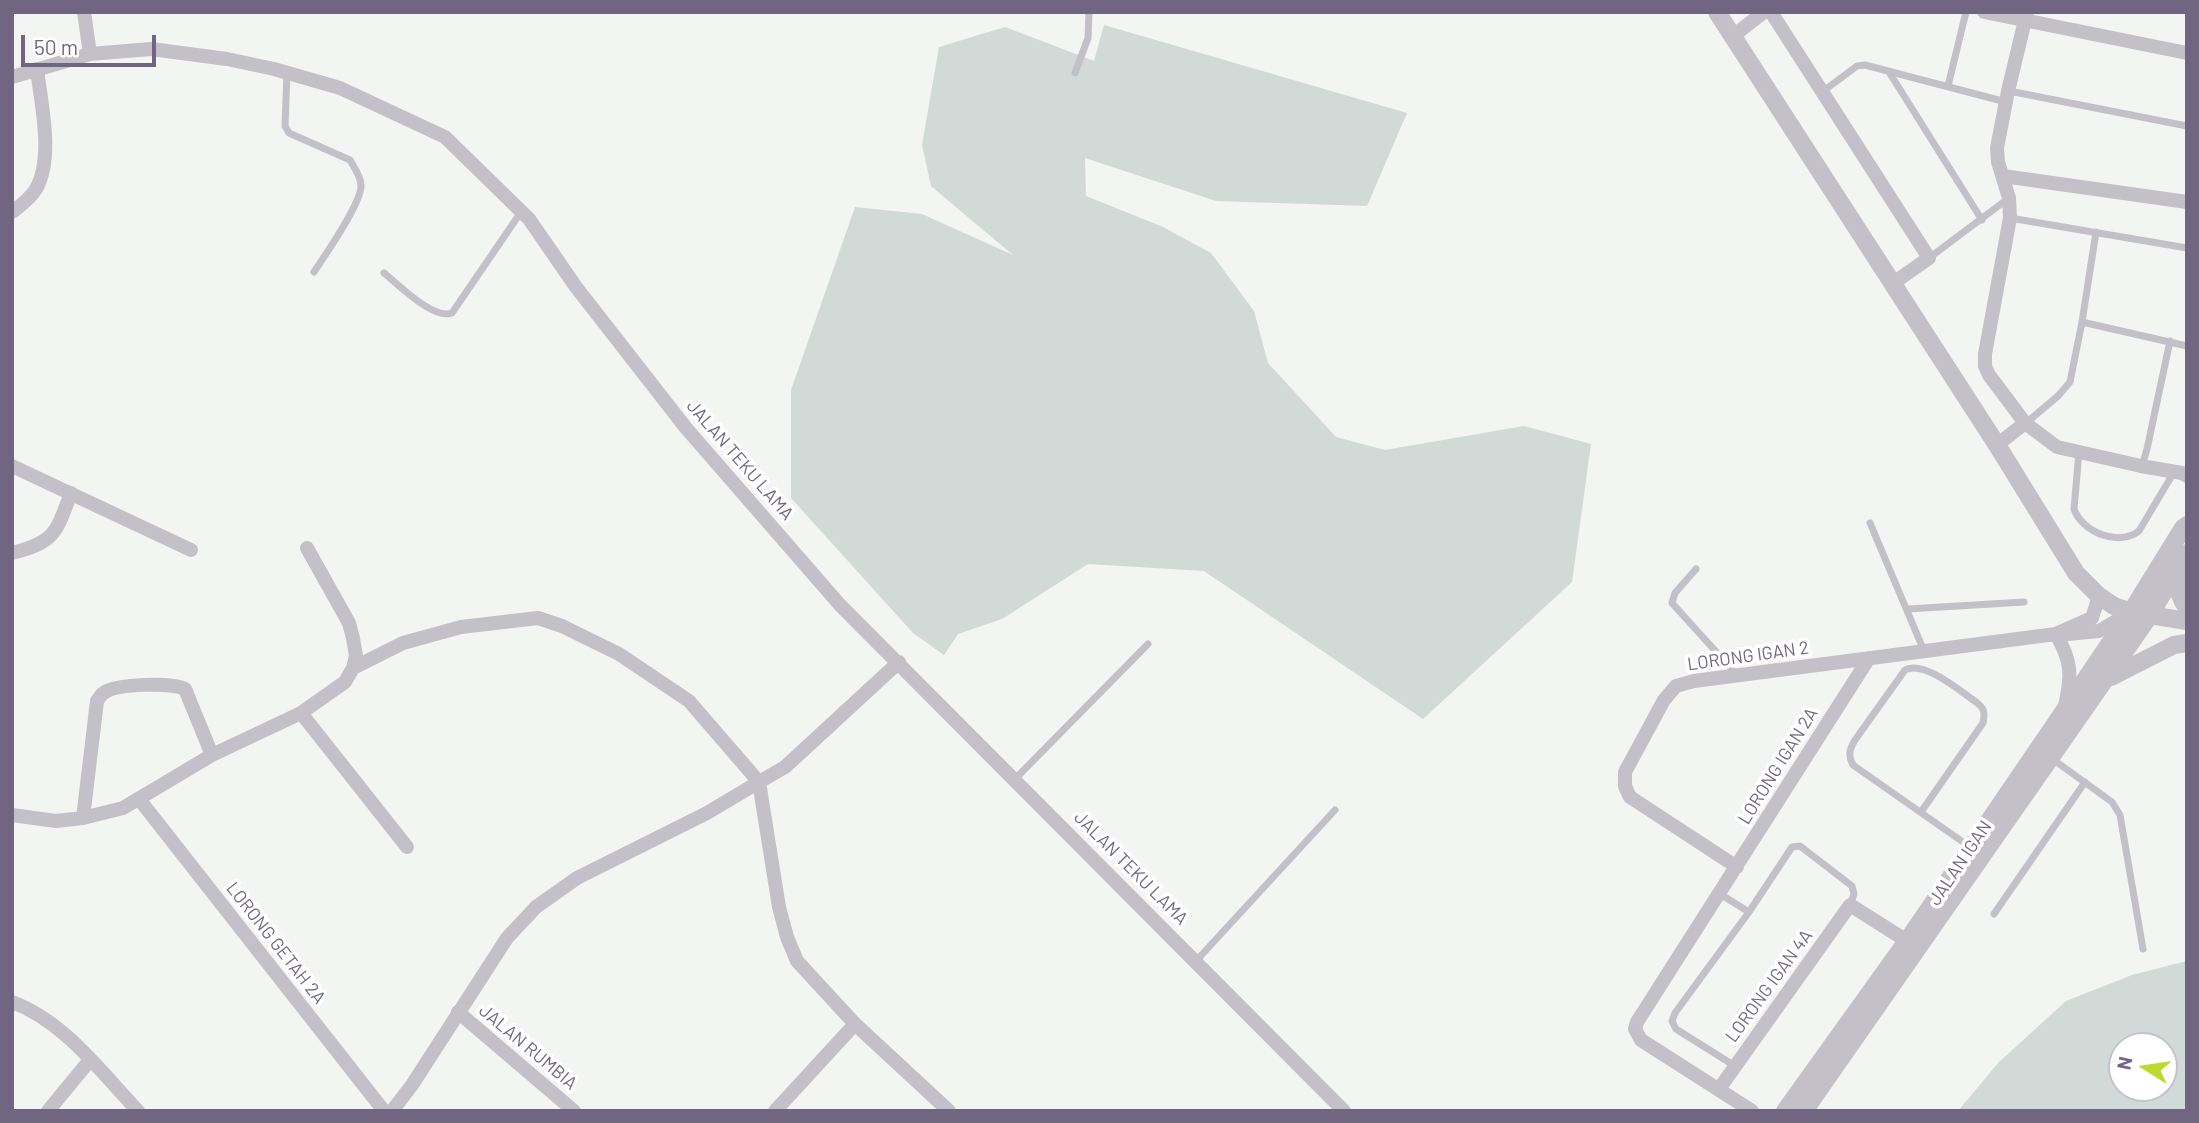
<!DOCTYPE html>
<html>
<head>
<meta charset="utf-8">
<style>
	body { margin:0 }
	#map { position:relative; width:2199px; height:1123px; overflow:hidden; background:#f2f5f1; font-family:Barlow,sans-serif }
	canvas { display:block }
	.frame { position:absolute; inset:0; border:14px solid #706681; pointer-events:none }
	.north { position:absolute; left:2108px; top:1032px; width:70px; height:70px; box-sizing:border-box; background:#fff; border:2px solid #c6c2cd; border-radius:50%; rotate:282deg; font-size:19px; font-weight:700; line-height:28px; text-align:center; color:#706681 }
	.north::after { content:''; display:block; margin:auto; width:24px; height:32px; background:#bbd92e; clip-path:polygon(50% 0,100% 100%,50% 72%,0 100%) }
	.scale { position:absolute; left:21px; top:35px; width:135px; height:32px; box-sizing:border-box; border:4px solid #706681; border-top:0; padding-left:9px; font-size:21px; line-height:24px; white-space:nowrap; color:#706681; -webkit-text-stroke:5px #fff; paint-order:stroke }
</style>
</head>
<body>
<div id="map">
<canvas width="2199" height="1123"></canvas>
<div class="frame"></div>
<div class="north">N</div>
<div class="scale">50 m</div>
</div>
<script>
const ctx = document.querySelector('canvas').getContext('2d');
ctx.lineJoin = 'round';
function paint(path, color) {
  ctx.fillStyle = color;
  ctx.fill(path, 'evenodd');
}
function stroke(path, color, width, dash) {
  ctx.strokeStyle = color;
  ctx.lineWidth = width;
  ctx.lineCap = dash ? 'butt' : 'round';
  ctx.setLineDash(dash || []);
  ctx.stroke(path);
}
function drawText(font, color, halo, rows, align = 'center') {
  ctx.font = font + ' Barlow,sans-serif';
  ctx.lineWidth = 7;
  ctx.setLineDash([]);
  ctx.textBaseline = 'middle';
  ctx.strokeStyle = halo;
  ctx.fillStyle = color;
  for (const [text, x, y, turn = 0] of rows) {
    ctx.save();
    ctx.translate(x, y);
    ctx.rotate((+turn || 0) * Math.PI / 180);
    ctx.textAlign = isNaN(turn) ? turn : align;
    if (halo) ctx.strokeText(text, 0, 0);
    ctx.fillText(text, 0, 0);
    ctx.restore();
  }
}
paint(new Path2D(`
	M1104 25 1407 113 1367 206 1216 201 1085 158 1086 196 1163 227 1211 253 1254 311 1268 363 1336 437 1385 450 1524 426 1591 444 1572 582 1423 719 1204 571 1088 564 1002 619 958 634 944 655 913 633 791 498V390L855 207 922 214 1013 255 931 186 922 145 939 47 1005 27 1094 61Z
	M2187 961V1111H1958L1998 1063 2066 1001 2132 975ZM2122 1046H2164V1088H2122Z`), '#d1dad6');
stroke(new Path2D(`
	M1889 72 1982 220
	M287 73 285 126 289 133 350 160C354 167 361 177 361 185 362 203 325 255 314 272
	M1075 73 1088 38 1089 12
	M1948 86 1966 12
	M2009 91 2187 126
	M1822 92 1857 66 1865 65 2006 102
	M2010 218 2187 248
	M1929 258 2009 198
	M384 273C399 285 433 320 452 313L521 212
	M2082 322 2187 346
	M2026 423 2058 396 2070 382 2082 322 2096 232
	M2079 452 2074 509C2082 532 2118 547 2139 531L2174 472
	M2142 466 2147 449 2170 341
	M1870 523 1924 651
	M1696 569 1675 593 1672 603 1737 675
	M1908 609 2024 602
	M2051 758 2112 802 2120 815 2143 949
	M1015 779 1148 644
	M1921 812 1983 723C1985 713 1985 709 1976 702 1960 691 1924 660 1905 670L1855 740C1849 750 1848 755 1853 765L1970 847
	M1720 894 1749 912
	M1994 914 2085 782
	M1196 961 1335 810
	M1735 1066 1676 1029 1672 1021 1675 1013 1749 912 1792 847 1800 846 1852 886 1854 894 1850 905`), '#c3c0c7', 7);
stroke(new Path2D(`
	M84 12 90 54
	M1771 12 1929 258 1892 284
	M1984 12 2187 53
	M2027 12 2008 91 1997 148 1998 162 2009 198 2010 218 1985 354V366L1989 375 2025 423 2057 447 2141 466 2182 473 2187 476
	M1733 36 1764 12
	M12 77 90 54 151 49 227 59 274 69 340 88 445 137 529 219 576 287 686 428 840 605 1344 1111
	M2003 176 2187 202
	M12 212C21 205 30 199 36 189 54 157 41 104 37 69
	M1997 445 2025 423
	M12 466 191 550
	M12 553C55 542 56 533 71 493
	M2056 634C2072 662 2072 675 2065 706
	M2068 634 2099 631 2130 613
	M899 662 785 767 759 782 779 907 787 937 797 961 855 1024 949 1111
	M353 668 403 643 461 627 538 618 562 626 619 654 689 701 759 782 707 813 577 878 536 907 507 938 412 1085 392 1111
	M301 713 407 847
	M139 799 384 1111
	M12 815 56 821 83 818 123 808 212 755 301 713 345 682 353 668 356 656 353 638 349 623 307 548
	M83 818 97 701C100 697 101 694 105 692 118 684 171 682 185 689L212 755
	M1737 867 1630 797 1625 786V772L1664 700 1676 686 1694 681 2056 634 2092 618 2099 596
	M12 1002C64 1021 101 1072 138 1111
	M458 1012 574 1111
	M1719 1089 1850 905 1907 941
	M48 1111 90 1060
	M775 1111 855 1024
	M1752 1111 1641 1040 1635 1029 1637 1022 1869 658`), '#c3c0c7', 14);
stroke(new Path2D(`
	M1717 12 1997 445 2076 573 2099 596 2114 606 2131 612 2187 621
	M2178 570C2176 584 2178 596 2187 608
	M2111 677 2174 645 2187 643
	M1785 1111 1907 941 2064 711 2131 612 2183 528 2187 525
	M1804 1111 2150 615 2187 553`), '#c3c0c7', 18);
drawText('18px', '#706681', '#fff', [
	["JALAN TEKU LAMA",740,460,49],
	["LORONG IGAN 2",1748,656,-8],
	["LORONG IGAN 2A",1778,766,-58],
	["JALAN IGAN",1960,863,-56],
	["JALAN TEKU LAMA",1131,868,45],
	["LORONG GETAH 2A",276,943,52],
	["LORONG IGAN 4A",1769,986,-54],
	["JALAN RUMBIA",528,1047,40]
]);
</script>
</body>
</html>
